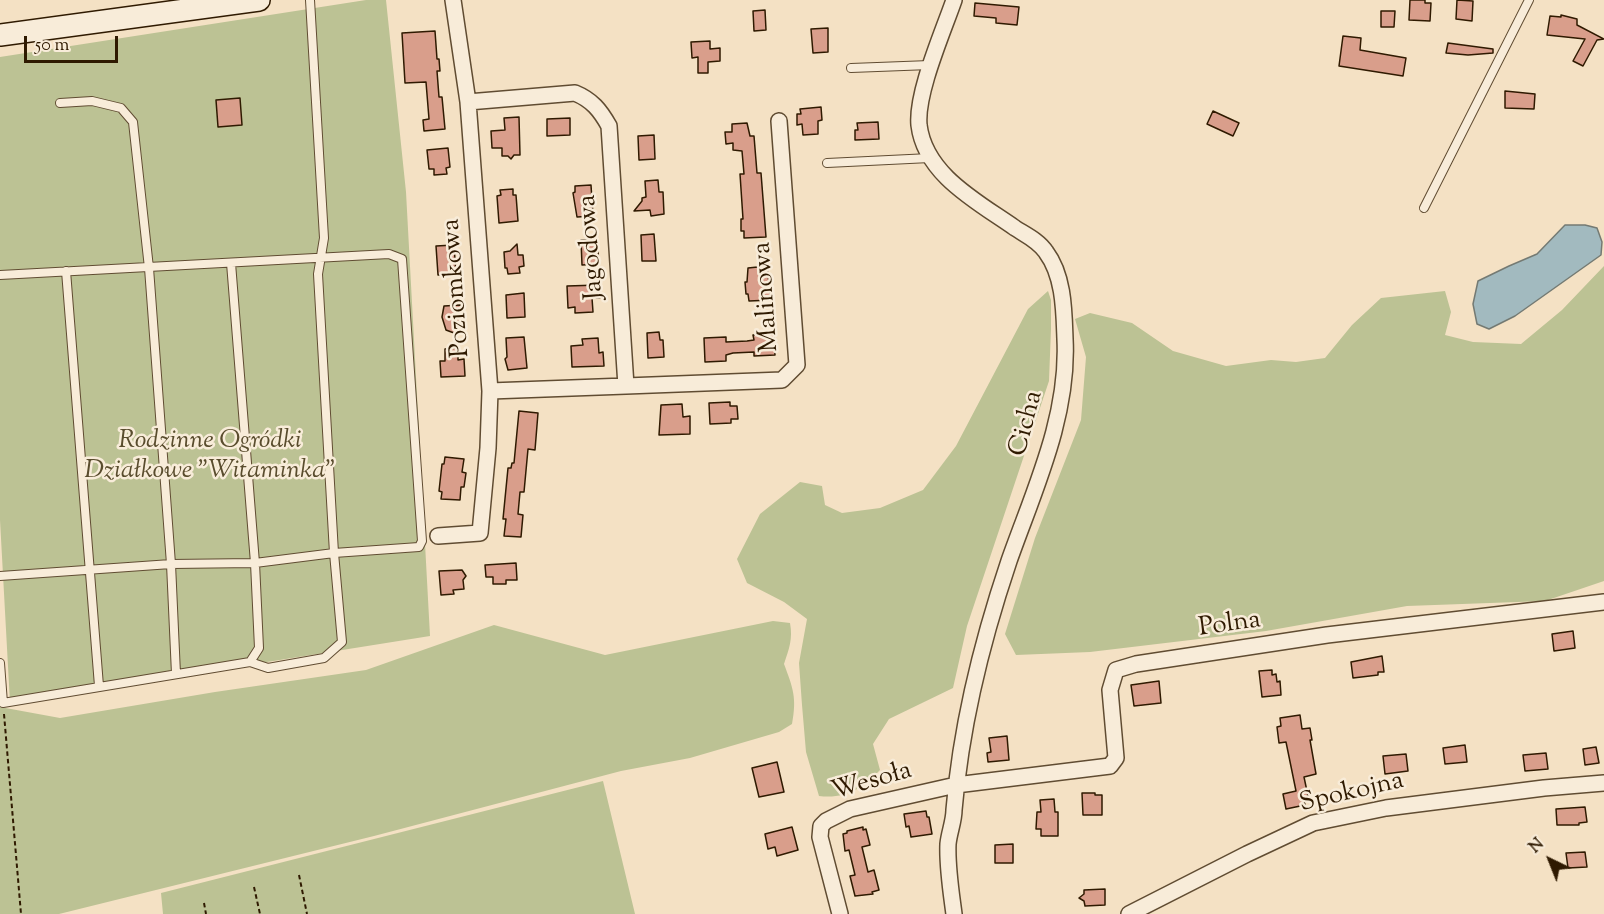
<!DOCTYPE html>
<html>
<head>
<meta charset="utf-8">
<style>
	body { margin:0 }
	#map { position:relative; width:1604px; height:914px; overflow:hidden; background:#f4e1c4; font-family:"Sorts Mill Goudy",serif }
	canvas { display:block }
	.north { position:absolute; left:1520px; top:830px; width:60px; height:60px; -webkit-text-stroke:4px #f8ecd9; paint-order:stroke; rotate:317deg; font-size:16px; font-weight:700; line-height:24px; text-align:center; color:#2f1a01 }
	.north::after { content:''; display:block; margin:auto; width:21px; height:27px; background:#2f1a01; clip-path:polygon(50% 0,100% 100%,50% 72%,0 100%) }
	.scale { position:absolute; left:24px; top:36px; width:94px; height:27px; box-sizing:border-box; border:3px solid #2f1a01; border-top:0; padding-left:8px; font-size:18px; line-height:21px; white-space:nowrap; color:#2f1a01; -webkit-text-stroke:4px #f8ecd9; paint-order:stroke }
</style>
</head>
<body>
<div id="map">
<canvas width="1604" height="914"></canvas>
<div class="north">N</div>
<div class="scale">50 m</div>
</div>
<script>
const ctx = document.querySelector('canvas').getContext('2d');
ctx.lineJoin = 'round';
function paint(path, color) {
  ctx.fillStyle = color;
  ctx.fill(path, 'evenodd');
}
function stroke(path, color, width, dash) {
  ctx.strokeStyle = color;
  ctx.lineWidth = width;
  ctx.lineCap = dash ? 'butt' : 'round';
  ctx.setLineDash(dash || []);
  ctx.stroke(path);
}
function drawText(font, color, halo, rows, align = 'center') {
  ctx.font = font + ' "Sorts Mill Goudy",serif';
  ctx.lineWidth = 5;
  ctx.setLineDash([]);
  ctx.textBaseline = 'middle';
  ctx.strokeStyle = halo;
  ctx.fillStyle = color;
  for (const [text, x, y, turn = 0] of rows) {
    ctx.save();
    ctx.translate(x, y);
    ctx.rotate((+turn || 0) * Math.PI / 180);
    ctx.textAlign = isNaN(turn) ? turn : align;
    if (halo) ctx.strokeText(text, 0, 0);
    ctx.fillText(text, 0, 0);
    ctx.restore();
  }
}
paint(new Path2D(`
	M366 0H386L406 192 430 636 10 703 0 520V57Z
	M1604 266V581L1545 601 1407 606 1266 631 1090 652 1016 655 1005 634 1035 538 1081 420 1086 357 1075 319 1090 313 1132 323 1173 351 1226 366 1271 360 1296 362 1325 358 1352 325 1381 298 1445 291 1451 312 1445 335 1473 342 1521 344 1562 310Z
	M1048 291 1051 300V329L1049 381 967 626 953 688 889 719 873 744 880 770C862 789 846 799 819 796L806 752 802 705 799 663 807 619 784 602 747 583 737 559 760 514 800 482 822 486 825 505 842 513 880 508 923 490 956 446 1028 309Z
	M773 621 790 623C793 639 789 649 784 664 793 688 797 698 792 724L779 732 690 758 621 771 374 836 59 914H0V707L60 718 215 692 366 670 494 625 605 655Z
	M603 781 635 914H163L161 893Z`), '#bcc294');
const water = new Path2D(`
	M1565 225H1585L1597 228 1602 242 1601 255 1515 316 1489 329 1477 324 1473 304 1478 281 1509 266 1537 254Z`);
paint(water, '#a2babf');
stroke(water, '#747a73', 1.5);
const building = new Path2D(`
	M1410 0H1425V3H1431L1430 21 1409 20Z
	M1457 0 1473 1 1472 21 1456 19Z
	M975 3 1019 7 1017 25 996 23V18L974 16Z
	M765 10 766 30 754 31 753 11Z
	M1381 11H1395L1394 27H1381Z
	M1561 15 1577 19V25L1604 39 1597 40 1583 66 1573 61 1585 39 1547 35 1550 16 1561 17Z
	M828 28V52L813 53 811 29Z
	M435 31 437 59H439L440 71H437L439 97H442L445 129 424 131 423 120 429 119 426 82 405 83 402 33Z
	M1343 36 1361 38 1360 50 1406 58 1403 76 1339 66Z
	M710 41V49L720 48V61L708 62V73H698V57L692 58 691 42Z
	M1448 43 1493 49V53L1468 55 1446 53Z
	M1505 91 1535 94 1534 109 1505 108Z
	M240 98 242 125 218 127 216 100Z
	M821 107 822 120 818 121V134L803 135 802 124 797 125V114H801L800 109Z
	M1213 111 1239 123 1233 136 1207 124Z
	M519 117 520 155H514L511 159 508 156H502V148H492L491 131 505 130 504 118Z
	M570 118V135L547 136V119Z
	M878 122 879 139 855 140V130H858L857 123Z
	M747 123 750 136H754L757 173H761L766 237 744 238V231H741V219H743L740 174H744L742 151 733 150V143L726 144 725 132H732V124Z
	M654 135 655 159 639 160 638 136Z
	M448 148 450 167 446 168 447 174 434 175V169H429L427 150Z
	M658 180 659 192H663L664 214 651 216 650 210 634 211 642 201V198L646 197 645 181Z
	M591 185 593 216 577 217 573 193 575 192V186Z
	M513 189V195H516L518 221 499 223 497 196 501 195 500 190Z
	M654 234 656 261H642L641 235Z
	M597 239 599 264 582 265 581 240Z
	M517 244 518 255H523L524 266 519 267 520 273 508 274 507 268H505L504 252 510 251Z
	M454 245 456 274 444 277 442 275H438L436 246Z
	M767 266 771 300 749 301 748 294H746L745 282H747L748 268Z
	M599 285 600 298H592L593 312 575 313V307L568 308 567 286Z
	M524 293 525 317 507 318 506 295Z
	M461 305 463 328 454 333 446 330 442 317 444 306Z
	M659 332 660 340H663L664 357 648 358 647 333Z
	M774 334 775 355 754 356V352L733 353 726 355V361L705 362 704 338 726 337V342L747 341 754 340 753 335Z
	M524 337 527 368 508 370 505 359 507 357 506 338Z
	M598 338 599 353 603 352 604 366 572 367 571 346 583 345 582 339Z
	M458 348V360L464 359 465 376 441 377 440 361H445V349Z
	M730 402V406H737L738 419H731V423L710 424 709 403Z
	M682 404 683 417 690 416V434L659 435 661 405Z
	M519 411 538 413 535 450 528 449 524 492H520L518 514 523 515 521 537 504 536 506 519H503L508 468H511L512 463H514Z
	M445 457 464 459 462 472 466 473 464 487H461L460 500 441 499 442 492 439 491 442 464H444Z
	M516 563 517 580H506V584H493V577H486L485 565Z
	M462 570 466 576 463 580 464 589 453 590 454 594 441 595 439 571Z
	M1573 631 1575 648 1554 651 1552 634Z
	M1382 656 1384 672H1378V675L1353 678 1351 662Z
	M1272 670V675L1276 674 1277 682 1280 681 1281 695 1262 697 1259 671Z
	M1159 681 1161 703 1134 706 1131 685Z
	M1300 715 1302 729 1310 728 1312 740H1310L1316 774 1304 777 1308 796 1303 797 1305 805 1286 809 1283 794 1296 791 1286 742 1279 743 1277 727 1281 726 1280 718Z
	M1007 736 1009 760 988 762 987 753 991 752 989 738Z
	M1465 745 1467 762 1445 764 1443 748Z
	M1596 747 1599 763 1585 765 1583 749Z
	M1546 753 1548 769 1525 771 1523 755Z
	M1406 754 1408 771 1385 774 1383 756Z
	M777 762 784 792 759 797 752 768Z
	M1082 793H1095V795H1102V815H1083Z
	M1054 799 1055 812H1058V836H1041V829H1036L1037 812H1041L1040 800Z
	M1585 807 1587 822 1579 823V825H1557L1556 809Z
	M926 811 927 817H929L932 834 911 837 909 826 906 827 904 814Z
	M792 827 798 850 777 856 775 847 768 849 765 834Z
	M863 827V830L866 829 870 845 862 847 868 872 874 870 879 890 872 892 873 894 855 896 850 876 855 875 849 850 845 851 843 834 847 833V831Z
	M1013 844V863H995V845Z
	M1585 852 1587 867 1568 868 1566 853Z
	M1105 889V905L1085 906 1084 901 1079 898 1084 894V890Z`);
paint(building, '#d99e8b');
stroke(building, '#2f1a01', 1.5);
const lane = new Path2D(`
	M851 68 930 65
	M60 103 92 101 121 108 133 122 149 268 171 564 176 674
	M827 163 930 158
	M1424 208 1529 0
	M66 271 99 686
	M0 275 389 254 402 259 422 541 419 547 334 553 255 563 171 564 0 576
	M250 662 268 668 324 658 342 642 334 553 318 274 324 238 310 0
	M0 663 3 703 250 662 259 648 255 563 231 263`);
const street = new Path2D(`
	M954 0C943 32 916 93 919 125 925 175 978 202 1015 228 1026 235 1039 241 1046 252 1064 276 1064 311 1065 339 1069 417 1034 490 1009 561 982 641 961 725 954 810 954 821 949 833 948 844 947 867 951 891 954 914
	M468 102 575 93C592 100 600 110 609 126L626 386 490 391
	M626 386 782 380 797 365 779 121
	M438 536 480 533 488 448 490 391 468 102 453 0
	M840 914 820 837 821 826 826 821 850 809 956 785 1110 766 1116 758 1110 690 1116 670 1136 664 1327 635 1604 602
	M1129 914 1247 854 1313 823 1386 808 1544 788 1604 783`);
const secondary = new Path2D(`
	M0 35 259 0`);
stroke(lane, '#604c32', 10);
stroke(street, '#604c32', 18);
stroke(secondary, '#2f1a01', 24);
stroke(new Path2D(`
	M4 714 21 914
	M299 875 307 914
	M254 887 260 914
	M204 903 206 914`), '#2f1a01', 2, [4.5, 3]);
stroke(lane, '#f8ecd9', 8);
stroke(street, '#f8ecd9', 15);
stroke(secondary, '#f8ecd9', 21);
drawText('26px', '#2f1a01', '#f8ecd9', [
	["Jagodowa",593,247,-94],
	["Poziomkowa",458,288,-94],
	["Malinowa",768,297,-94],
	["Cicha",1028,424,-75],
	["Polna",1230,626,-8],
	["Wesoła",872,783,-16],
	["Spokojna",1352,794,-13]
]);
drawText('italic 26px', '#594c2d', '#f8ecd9', [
	["Rodzinne Ogródki",210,443],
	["Działkowe \"Witaminka\"",210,473]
]);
</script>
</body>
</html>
